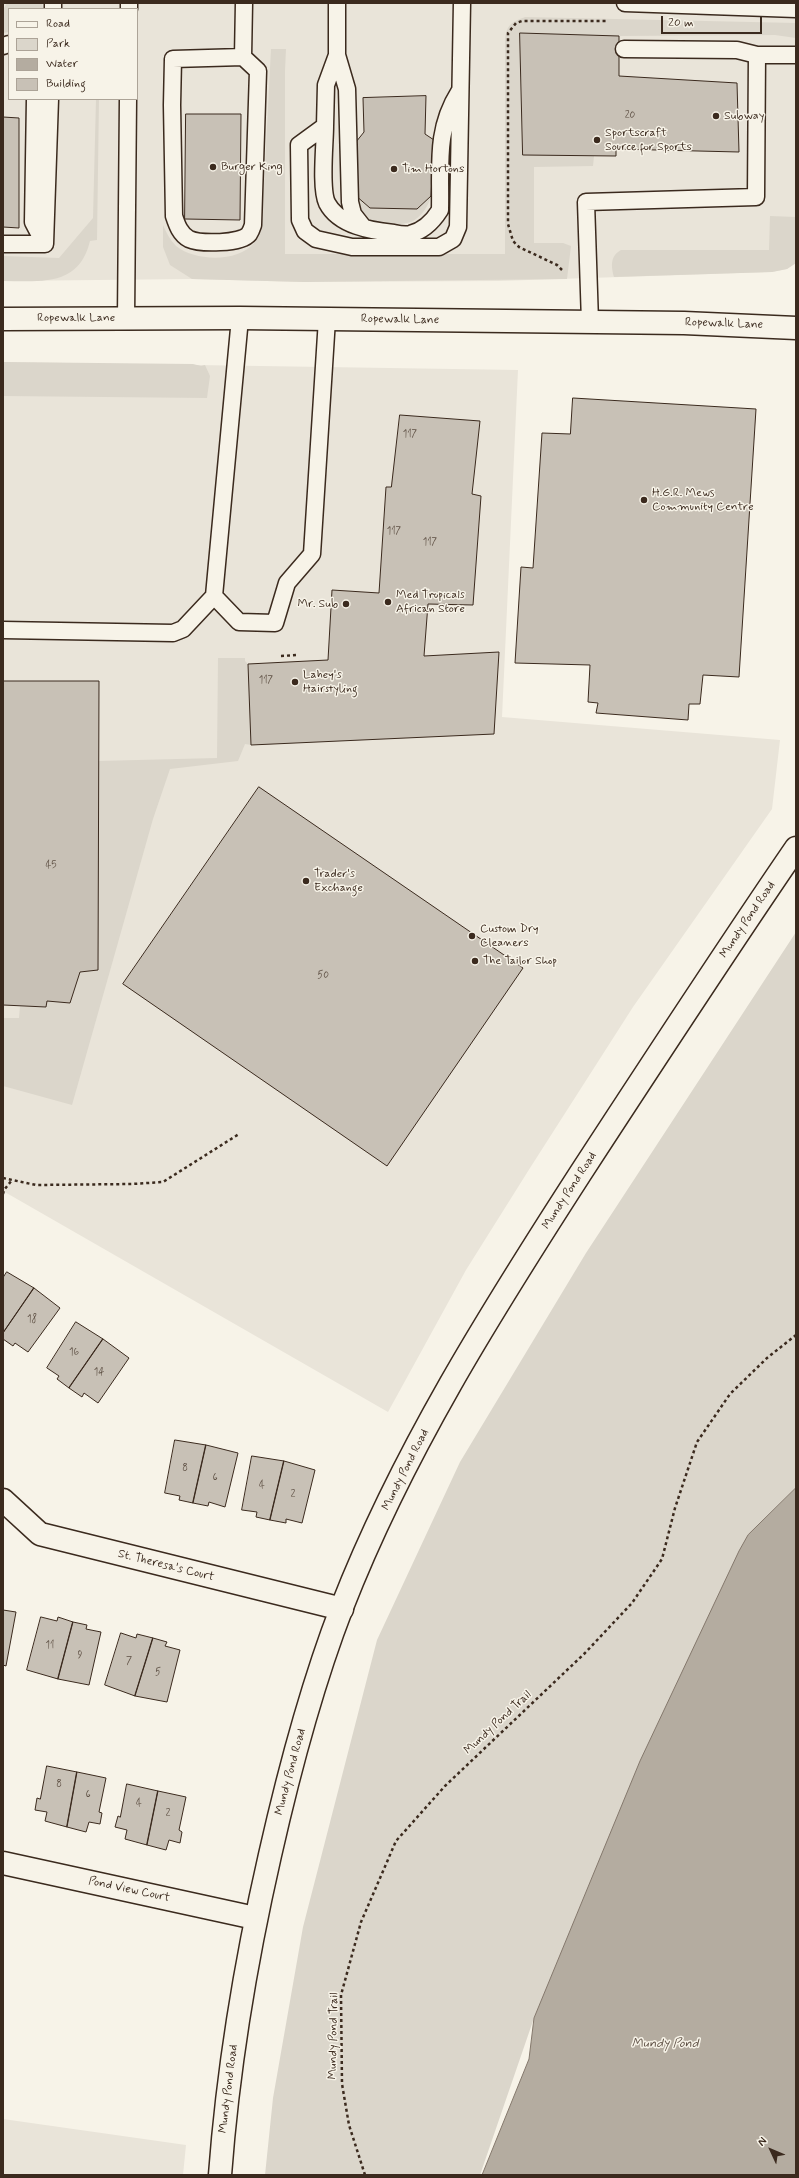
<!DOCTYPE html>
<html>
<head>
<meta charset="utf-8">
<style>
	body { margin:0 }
	#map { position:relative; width:799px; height:2178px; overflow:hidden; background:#f7f3e8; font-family:Mynerve,sans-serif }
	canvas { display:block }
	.frame { position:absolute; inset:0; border:4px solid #3b2a1e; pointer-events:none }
	.legend { position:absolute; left:8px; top:8px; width:130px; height:92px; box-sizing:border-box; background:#f7f3e8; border:1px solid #aca397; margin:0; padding:5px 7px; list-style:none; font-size:12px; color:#3b2a1e }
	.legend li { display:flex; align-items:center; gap:8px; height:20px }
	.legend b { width:20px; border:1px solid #aca397 }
	.north { position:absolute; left:751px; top:2130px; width:40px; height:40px; -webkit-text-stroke:3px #f7f3e8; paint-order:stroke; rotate:314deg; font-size:11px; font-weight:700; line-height:16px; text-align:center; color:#3b2a1e }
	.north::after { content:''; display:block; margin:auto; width:14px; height:18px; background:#3b2a1e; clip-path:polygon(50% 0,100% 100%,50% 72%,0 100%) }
	.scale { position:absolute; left:661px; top:16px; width:101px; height:18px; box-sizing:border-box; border:2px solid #3b2a1e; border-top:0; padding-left:5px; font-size:12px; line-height:14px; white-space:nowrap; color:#3b2a1e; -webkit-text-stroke:3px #f7f3e8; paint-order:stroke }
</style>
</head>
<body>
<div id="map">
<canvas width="799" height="2178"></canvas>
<div class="frame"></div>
<ul class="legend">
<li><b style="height:5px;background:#f7f3e8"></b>Road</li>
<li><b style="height:11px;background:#dbd6cb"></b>Park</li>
<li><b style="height:11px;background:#b4aca0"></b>Water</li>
<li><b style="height:11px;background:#c8c1b6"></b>Building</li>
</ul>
<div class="north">N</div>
<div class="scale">20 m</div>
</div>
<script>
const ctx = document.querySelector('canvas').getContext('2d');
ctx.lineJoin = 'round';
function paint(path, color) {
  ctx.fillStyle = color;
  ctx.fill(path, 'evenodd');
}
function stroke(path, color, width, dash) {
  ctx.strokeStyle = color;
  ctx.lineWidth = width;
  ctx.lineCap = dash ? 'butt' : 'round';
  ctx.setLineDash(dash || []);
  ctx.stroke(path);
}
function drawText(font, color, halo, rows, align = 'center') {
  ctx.font = font + ' Mynerve,sans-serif';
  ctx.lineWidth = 3;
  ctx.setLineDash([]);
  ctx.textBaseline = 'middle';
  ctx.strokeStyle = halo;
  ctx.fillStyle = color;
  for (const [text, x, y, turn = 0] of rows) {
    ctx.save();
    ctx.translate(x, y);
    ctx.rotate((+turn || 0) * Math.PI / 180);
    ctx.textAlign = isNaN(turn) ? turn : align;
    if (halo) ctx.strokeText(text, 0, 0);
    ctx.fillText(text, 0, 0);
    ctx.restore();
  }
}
paint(new Path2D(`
	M3 3H796V263L787 269 772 272 498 281 304 282 192 279 3 281ZM9 9H137V99H9Z
	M3 362 518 370 502 717 780 740 772 809 633 1007 530 1168 466 1270 388 1412 3 1191Z
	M3 2119 186 2145 183 2175H3Z`), '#e9e4d9');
paint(new Path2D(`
	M7 3H42L43 9H9V32L3 33V10Z
	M525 17 796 23V38L775 35 619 36 520 33 523 154 594 156 593 166 534 167V243H563L571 246 567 279 304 282 192 279 170 265 163 247V225C166 232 170 240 176 246 194 261 238 263 254 243 259 237 260 230 262 223L271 49H286L285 71V254H505V39C507 24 512 22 525 17Z
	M96 99H99L97 240 90 241C79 287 41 281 3 281V256L59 258 93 218Z
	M431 196C429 205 422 216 413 221 400 227 368 226 359 213 356 210 356 203 355 198L359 199 370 208 417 209Z
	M770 216 796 217V263L787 269 772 272 614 277C611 266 610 256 621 250H769Z
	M3 362 193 364 201 366 205 365 210 376 207 398 3 396Z
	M218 658H245V661L248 664 251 745 245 744 238 761 170 769 153 819 72 1105 3 1086V1018H19L20 1006 46 1007 47 1001 70 1003 80 972 98 970V761L217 758Z
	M796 932V1493L534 2018 480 2175H265L273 2098 303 1927 377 1640 460 1462 586 1253Z`), '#dbd6cb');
const water = new Path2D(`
	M796 1488V2175H482L529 2059 534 2018 640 1761 739 1551 748 1535Z`);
paint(water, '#b4aca0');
stroke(water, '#84786c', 1);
const building = new Path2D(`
	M520 33 619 36V76L737 83 739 152 616 149V156L523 155Z
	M426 96 425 134 434 140 431 196 417 209 370 208 355 195 356 142 364 132 363 98Z
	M186 114H241L240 220 185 219Z
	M3 117 19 118V228L3 227Z
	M573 398 756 409 739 677 703 675 700 704H689L688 720 596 713 598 703 588 702 590 665 515 663 521 567 533 568 542 433 570 434Z
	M400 415 480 421 472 494 481 496 473 605 428 604 424 656 499 652 494 734 251 745 248 664 328 660 332 590 379 593 386 487H391Z
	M3 681H99L98 970 80 972 70 1003 47 1001 46 1007 3 1005Z
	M259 787 523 968 387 1166 123 984Z
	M7 1272 34 1288 3 1333V1278Z
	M34 1288 60 1308 28 1352 15 1343 13 1346 3 1339V1333Z
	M76 1322 103 1339 69 1388 57 1379 59 1376 47 1368Z
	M103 1339 129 1358 98 1403 84 1393 82 1397 69 1388Z
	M175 1440 206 1445 193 1503 179 1500 180 1496 165 1493Z
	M206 1445 238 1453 225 1507 209 1502 208 1506 193 1503Z
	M252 1456 284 1461 270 1520 256 1517 257 1512 242 1510Z
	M284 1461 315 1470 302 1523 286 1519V1523L270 1520Z
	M3 1610 16 1612 6 1666 3 1665Z
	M41 1617 57 1621 58 1617 73 1622 58 1679 27 1670Z
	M73 1622 87 1625 86 1629 101 1632 89 1685 58 1679Z
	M121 1633 136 1638 137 1634 153 1638 135 1696 105 1685Z
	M153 1638 167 1642 165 1646 180 1650 167 1702 135 1696Z
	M47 1766 77 1772 67 1827 45 1821 47 1812 35 1810 37 1798 40 1799Z
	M77 1772 106 1778 99 1812 102 1813 100 1824 89 1822 86 1832 67 1827Z
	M127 1784 158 1791 147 1845 125 1839 127 1830 115 1827 118 1816 120 1817Z
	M158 1791 186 1797 179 1830 182 1832 180 1843 169 1840 166 1850 147 1845Z`);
paint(building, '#c8c1b6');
stroke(building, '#3b2a1e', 1);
const lane = new Path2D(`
	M337 3V55L347 89 350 202 353 214 364 228
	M625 3 796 9
	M53 9V3
	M129 9V3
	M3 46 9 44
	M624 49 737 50 757 55
	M337 55 326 85 325 126 299 145 300 220 305 231 316 239 352 247H439L453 239 458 227 462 3
	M243 57 258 71 253 225C252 228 251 231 249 234 241 244 200 244 189 239 180 234 177 225 174 216L172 105 173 59 243 57 244 3
	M35 99 33 222 44 243
	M325 126C325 144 320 188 327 203 339 226 372 231 394 233 399 234 405 235 410 234 423 231 433 221 440 210 441 166 435 130 459 92
	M3 244H45L50 99
	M126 318 128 99
	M590 322 586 202 756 197 757 55H796
	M214 596 239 622 275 623 287 583 312 554 327 319
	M3 630 173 633 183 629 214 596 240 318`);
const street = new Path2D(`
	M3 1500 40 1534 342 1609
	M3 1863 255 1918`);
const secondary = new Path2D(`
	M3 319 240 318 684 323 796 328
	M220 2175C228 2067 246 1960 270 1855 289 1771 311 1687 342 1607 402 1453 491 1312 580 1174 651 1065 722 956 796 848`);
stroke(lane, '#3b2a1e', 19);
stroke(street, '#3b2a1e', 25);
stroke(secondary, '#3b2a1e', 25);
stroke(new Path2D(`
	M562 270 557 265 519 247 513 241 508 224V33L516 23 522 21H606
	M281 656 297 655
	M3 1178 36 1185 132 1184 163 1182 239 1134
	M3 1194 4 1190 12 1180
	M365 2175 349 2125 342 2084 341 1995 361 1922 396 1841 445 1786 585 1653 632 1603 662 1559 675 1508 697 1442 730 1394 767 1358 796 1335`), '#3b2a1e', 2.5, [3, 3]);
stroke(lane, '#f7f3e8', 16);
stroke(street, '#f7f3e8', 22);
stroke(secondary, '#f7f3e8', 22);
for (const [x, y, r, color] of [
	[716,116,4,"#3b2a1e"],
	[597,140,4,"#3b2a1e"],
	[213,167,4,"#3b2a1e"],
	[394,169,4,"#3b2a1e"],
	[644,500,4,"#3b2a1e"],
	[388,602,4,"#3b2a1e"],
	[346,604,4,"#3b2a1e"],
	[295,682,4,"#3b2a1e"],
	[306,881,4,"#3b2a1e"],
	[472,936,4,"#3b2a1e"],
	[475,961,4,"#3b2a1e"]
]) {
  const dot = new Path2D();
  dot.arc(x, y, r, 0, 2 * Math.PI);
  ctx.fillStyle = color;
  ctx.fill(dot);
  stroke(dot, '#f7f3e8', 1.5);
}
drawText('10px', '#5e5044', null, [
	["20",630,116],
	["117",410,435],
	["117",394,532],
	["117",430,543],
	["117",266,681],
	["45",51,866],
	["50",323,976],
	["18",32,1320],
	["16",74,1353],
	["14",99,1373],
	["8",185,1469],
	["6",215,1478],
	["4",262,1486],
	["2",293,1495],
	["11",50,1646],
	["9",80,1656],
	["7",129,1662],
	["5",158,1673],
	["8",59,1785],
	["6",88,1795],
	["4",139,1804],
	["2",168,1814]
]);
drawText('12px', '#3b2a1e', '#f7f3e8', [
	["Subway",724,116],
	["Sportscraft",605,133],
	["Source for Sports",605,147],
	["Burger King",221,167],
	["Tim Hortons",402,169],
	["H.G.R. Mews",652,493],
	["Community Centre",652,507],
	["Med Tropicals",396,595],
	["African Store",396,609],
	["Mr. Sub",338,604,"right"],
	["Lahey's",303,675],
	["Hairstyling",303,689],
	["Trader's",314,874],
	["Exchange",314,888],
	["Custom Dry",480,929],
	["Cleaners",480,943],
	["The Tailor Shop",483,961]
], 'left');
drawText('12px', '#3b2a1e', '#f7f3e8', [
	["Ropewalk Lane",76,318],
	["Ropewalk Lane",400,320,1],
	["Ropewalk Lane",724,324,2],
	["Mundy Pond Road",748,920,-56],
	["Mundy Pond Road",570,1191,-57],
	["Mundy Pond Road",406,1470,-63],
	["St. Theresa's Court",166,1566,14],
	["Mundy Pond Trail",498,1723,-43],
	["Mundy Pond Road",291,1772,-75],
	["Pond View Court",129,1890,12],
	["Mundy Pond Trail",334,2036,-89],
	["Mundy Pond Road",229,2089,-83]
]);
drawText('italic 13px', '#5f5145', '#f7f3e8', [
	["Mundy Pond",665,2044]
]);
</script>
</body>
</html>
